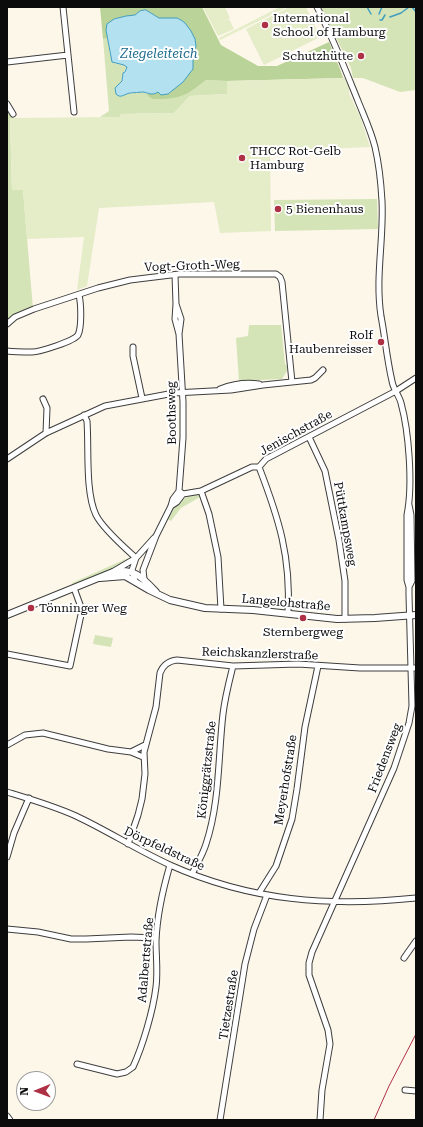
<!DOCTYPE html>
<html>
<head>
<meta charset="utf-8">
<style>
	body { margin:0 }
	#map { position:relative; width:423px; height:1127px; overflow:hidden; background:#fdf7ea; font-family:"Roboto Serif",serif }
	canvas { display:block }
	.frame { position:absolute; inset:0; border:8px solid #0b0b0b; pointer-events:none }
	.north { position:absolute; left:16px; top:1071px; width:40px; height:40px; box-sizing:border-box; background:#fff; border:1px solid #9d9d9d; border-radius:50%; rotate:269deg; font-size:11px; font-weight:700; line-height:16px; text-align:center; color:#0b0b0b }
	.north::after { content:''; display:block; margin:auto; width:14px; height:18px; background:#ad3045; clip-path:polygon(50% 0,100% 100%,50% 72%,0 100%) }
</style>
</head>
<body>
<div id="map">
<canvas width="423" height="1127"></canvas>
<div class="frame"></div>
<div class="north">N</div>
</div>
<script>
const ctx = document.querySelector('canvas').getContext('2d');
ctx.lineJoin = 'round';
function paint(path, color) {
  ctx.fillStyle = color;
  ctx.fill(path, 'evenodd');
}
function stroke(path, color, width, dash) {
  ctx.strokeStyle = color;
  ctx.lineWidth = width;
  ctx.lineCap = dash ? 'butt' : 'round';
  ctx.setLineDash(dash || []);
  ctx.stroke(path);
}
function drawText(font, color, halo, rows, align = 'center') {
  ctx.font = font + ' "Roboto Serif",serif';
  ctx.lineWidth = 4;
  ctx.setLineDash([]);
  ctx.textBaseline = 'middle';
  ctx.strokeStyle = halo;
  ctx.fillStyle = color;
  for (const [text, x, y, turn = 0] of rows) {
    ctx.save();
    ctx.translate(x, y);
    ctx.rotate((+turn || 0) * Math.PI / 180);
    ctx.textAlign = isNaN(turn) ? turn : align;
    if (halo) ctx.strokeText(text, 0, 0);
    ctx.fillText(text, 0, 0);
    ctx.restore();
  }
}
paint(new Path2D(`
	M321 7H416V90L400 92 363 78H353L351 68Z
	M108 38 110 54 114 63 124 65 127 67 122 75 121 97 125 94 145 92C149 99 154 100 161 99 182 99 190 93 206 80L227 81V94L190 96 174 113 121 114 120 117H100L109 111 103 39Z
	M7 104 13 114V118H10L12 190H23L33 309 7 324Z
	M377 199 378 229 275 231 274 200Z
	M249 325H281L285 364 287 366V371L282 379 239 381 236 338 248 336Z
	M194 494H198L200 497 181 508 171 521 167 519C174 506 181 498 194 494Z
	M128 558C120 571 88 580 74 586L72 583Z
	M95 635 113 638 111 647 93 644Z`), '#d4e4b7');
paint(new Path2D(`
	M100 7H202L221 45 258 66H277L329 42 340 69 343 78 227 81 206 80C190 93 182 99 161 99 154 100 149 99 145 92L147 94 158 92 164 95 170 93 172 90 183 82 189 73 191 72 193 67V58L196 49 195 39 181 20 177 18H159L146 10 140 11 135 15 114 19 106 30 108 38 103 39Z`), '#bad398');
paint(new Path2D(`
	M203 7H225L230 18 221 22 229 19 234 29 218 36Z
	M280 7H287L220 40 219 38Z
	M289 7H306L320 37 264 65 246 29Z
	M345 78 349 88V94L360 116 370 147 270 151 271 231 220 233 214 202 99 208 87 286 77 290 84 237 27 239 23 190H12L10 118 120 117V114L174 113 190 96 227 94V81Z`), '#e4ecc8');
const water = new Path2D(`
	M146 10 159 18H177L181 20 185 23 191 31 195 39 196 46 193 58V69L183 82 168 94 161 95 158 92C152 96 149 93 143 92 139 92 134 93 130 93 124 94 121 99 116 94L115 88 122 81 123 73 125 72 127 67 124 65 112 62 106 30 107 24 114 19 126 16 135 15 140 11Z`);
paint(water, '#b3e1f0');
stroke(water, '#419dc0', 1);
stroke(new Path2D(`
	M367 7 371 14
	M412 7 416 12
	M379 14 382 7
	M390 17 401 13 409 7
	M380 20H382L385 15`), '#419dc0', 1.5);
const minor = new Path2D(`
	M63 7 74 112
	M317 7C333 38 345 69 358 101 364 116 371 131 375 147 379 164 381 183 382 201 384 239 375 277 381 316 385 337 387 360 392 381 393 389 399 395 401 403 409 432 413 485 407 515V580L409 587
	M7 62 68 55
	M7 104 13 114
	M175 275 176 304 175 319 179 334
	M176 304 181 319 179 334 183 402V438L179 491
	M7 324 15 317 34 309 98 288 130 280 179 274H276L280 277 282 282 292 382
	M133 347V356L142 398
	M7 351C15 352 24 352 32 352 40 352 74 341 78 335 82 327 81 303 79 295
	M220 389C233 384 246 382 259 384
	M43 399 47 408 46 433
	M84 415 87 421C89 448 85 492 96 515 103 529 124 547 136 558
	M309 437 325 471 339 540 345 581V619
	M7 459 46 433 105 406 174 393 231 390 263 385 311 380 315 378 323 370
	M259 467C279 519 291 557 288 613
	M179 491 183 494 201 491 252 467H259L266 459 396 391 416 378
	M201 491 209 514 218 557 221 609
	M171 506 177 502 183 494
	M114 571 136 558 154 538
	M144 579 143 570 156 536 171 506 173 499 179 491
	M135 581 132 570 136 558
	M7 654 70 666 82 610 74 588
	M7 745 25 735 43 733 108 749 131 752 143 757
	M131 752 145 745
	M7 792C30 799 54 806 76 816 108 831 137 850 170 865 250 901 330 907 416 898
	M128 844 138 815 142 799 145 774 144 752 156 707 160 673C163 665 168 661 177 660L233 666 298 664 360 668H416
	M7 857 14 833 29 798
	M192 874C197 864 203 854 206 844 220 802 218 757 223 714 225 697 229 682 233 666
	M259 893 276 866 292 819 297 789 305 727 318 666
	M7 929 38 932 71 939H86L131 937 156 938
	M404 958 416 941
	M77 1064 117 1074 126 1072 133 1067C143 1045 153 1011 156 987 158 972 156 956 156 941 157 915 163 889 170 865
	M405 1090 416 1091
	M7 1116 10 1120
	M220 1120 245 964 254 929 267 895
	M320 1120 322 1090 330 1044 328 1030 309 975V963L312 952 394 768 409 723 412 706 409 595V587L412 581 411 515 409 505`);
const tertiary = new Path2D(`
	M100 578 125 576 149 590 170 600 205 608 253 610 337 619 375 618 416 615
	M7 615 113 572C134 568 142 577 156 592`);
stroke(minor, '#3e3e3e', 7);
stroke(tertiary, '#3e3e3e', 8);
stroke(minor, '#fff', 5);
stroke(tertiary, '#fff', 6);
stroke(new Path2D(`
	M374 1120 389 1086 416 1034`), '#ad3045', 1);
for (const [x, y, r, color] of [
	[265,25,4,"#ad3045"],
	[361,56,4,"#ad3045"],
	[242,158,4,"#ad3045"],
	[278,209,4,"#ad3045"],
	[381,342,4,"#ad3045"],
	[31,608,4,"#ad3045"],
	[303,618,4,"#ad3045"]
]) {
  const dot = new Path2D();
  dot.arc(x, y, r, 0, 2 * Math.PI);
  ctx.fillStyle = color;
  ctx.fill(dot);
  stroke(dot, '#fff', 1.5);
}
drawText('12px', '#0b0b0b', '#fff', [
	["International",273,18],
	["School of Hamburg",273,32],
	["Schutzhütte",353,56,"right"],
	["THCC Rot-Gelb",250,151],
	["Hamburg",250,165],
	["5 Bienenhaus",286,209],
	["Rolf",373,335,"right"],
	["Haubenreisser",373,349,"right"],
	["Tönninger Weg",39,608],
	["Sternbergweg",303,632,"center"]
], 'left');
drawText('12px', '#0b0b0b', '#fff', [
	["Vogt-Groth-Weg",192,266,-2],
	["Boothsweg",172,413,-91],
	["Jenischstraße",296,433,-29],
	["Püttkampsweg",345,524,80],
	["Langelohstraße",286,603,5],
	["Reichskanzlerstraße",260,654,2],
	["Friedensweg",385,758,-69],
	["Königgrätzstraße",207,770,-84],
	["Meyerhofstraße",286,780,-81],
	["Dörpfeldstraße",164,849,25],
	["Adalbertstraße",146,960,-85],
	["Tietzestraße",229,1005,-81]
]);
drawText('italic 13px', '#206d90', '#fff', [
	["Ziegeleiteich",159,54]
]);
</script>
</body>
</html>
